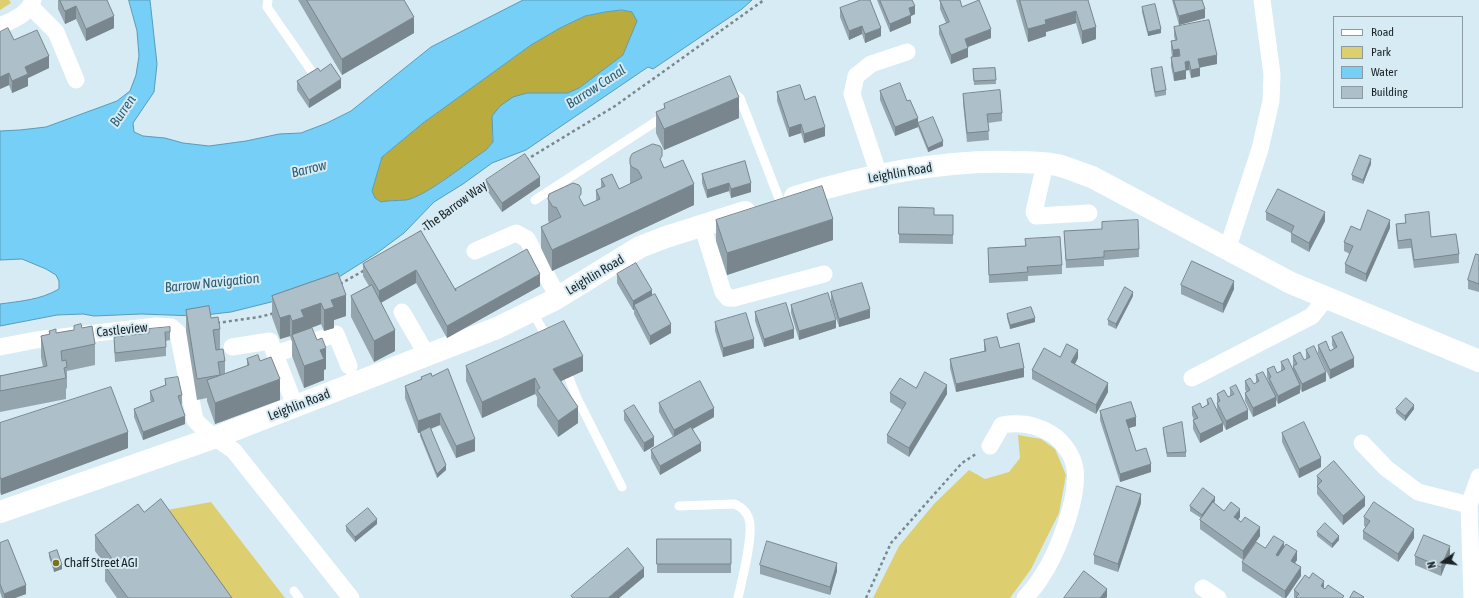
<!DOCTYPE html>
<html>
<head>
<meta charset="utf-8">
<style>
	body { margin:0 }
	#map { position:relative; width:1479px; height:598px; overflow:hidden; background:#d6ebf4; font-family:"Asap Condensed",sans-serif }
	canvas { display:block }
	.legend { position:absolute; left:1333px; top:16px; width:130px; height:92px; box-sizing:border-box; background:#d6ebf4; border:1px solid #8b9ba1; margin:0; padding:5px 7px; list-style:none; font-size:12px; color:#1a2225 }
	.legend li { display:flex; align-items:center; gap:8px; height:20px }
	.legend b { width:20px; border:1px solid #8b9ba1 }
	.north { position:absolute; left:1423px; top:542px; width:40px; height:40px; -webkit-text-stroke:3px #d6ebf4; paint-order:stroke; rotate:256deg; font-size:11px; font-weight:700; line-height:16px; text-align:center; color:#1a2225 }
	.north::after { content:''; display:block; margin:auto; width:14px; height:18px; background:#1a2225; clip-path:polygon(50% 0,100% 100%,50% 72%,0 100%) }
</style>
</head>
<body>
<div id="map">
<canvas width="1479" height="598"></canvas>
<ul class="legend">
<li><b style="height:5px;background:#fff"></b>Road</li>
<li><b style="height:11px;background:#ddcf6f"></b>Park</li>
<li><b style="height:11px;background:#75cff6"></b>Water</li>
<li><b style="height:11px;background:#adc0ca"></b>Building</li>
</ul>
<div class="north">N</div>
</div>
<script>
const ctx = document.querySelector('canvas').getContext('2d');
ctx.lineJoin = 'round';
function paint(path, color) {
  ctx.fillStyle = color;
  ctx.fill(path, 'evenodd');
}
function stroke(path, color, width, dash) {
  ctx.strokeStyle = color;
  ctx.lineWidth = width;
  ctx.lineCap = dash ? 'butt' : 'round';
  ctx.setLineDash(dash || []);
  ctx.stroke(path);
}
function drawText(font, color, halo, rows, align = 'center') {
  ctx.font = font + ' "Asap Condensed",sans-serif';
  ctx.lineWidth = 4;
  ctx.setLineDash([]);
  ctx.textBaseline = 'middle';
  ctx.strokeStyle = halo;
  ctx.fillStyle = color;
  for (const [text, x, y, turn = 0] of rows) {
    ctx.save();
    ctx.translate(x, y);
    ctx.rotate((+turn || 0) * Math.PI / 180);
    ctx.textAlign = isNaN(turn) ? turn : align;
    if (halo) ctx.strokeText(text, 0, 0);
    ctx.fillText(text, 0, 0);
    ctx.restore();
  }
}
paint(new Path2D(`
	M0 0H9L11 3 0 10Z
	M1018 435 1041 439 1055 449 1066 475 1059 513 1031 569 1010 598H873L899 546 934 504 969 470 985 479 1009 472 1020 458Z
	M211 502 285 598H232L167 510Z`), '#ddcf6f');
paint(new Path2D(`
	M622 10 632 12 637 21 623 55 579 88 568 93H527L492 130 493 142 486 150C468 162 425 197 406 200 397 201 389 200 381 202L375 198 372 191 382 157 423 123 531 45 560 28 585 16 605 12Z`), '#baab3e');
const water = new Path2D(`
	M129 0H150L157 64 154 92 133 123 134 132 143 136 165 138 183 143 209 146 246 141 279 134 301 133 327 123 351 111 431 47 523 0H752L742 9 653 69 648 67 526 150 492 163 463 184 434 202 404 233 377 253 331 282 291 297 231 312 196 316 141 314 94 316 83 314 57 315 0 326V304C21 301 40 300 59 289V281L56 275 46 269 22 259 0 260V131L20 130 46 127 117 101 130 91 136 75 139 56 137 31ZM622 10 632 12 637 21 623 55 579 88 568 93H527L513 97 500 106 492 116 493 142 486 150C468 162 425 197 406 200 397 201 389 200 381 202L375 198 372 191 382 157 423 123 531 45 560 28 585 16 605 12Z`);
paint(water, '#75cff6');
stroke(water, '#5a9bb7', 1);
stroke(new Path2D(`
	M526 160 615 106 764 0
	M419 233 489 182
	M340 284 365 270
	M217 323 259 317 275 313
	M866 598 891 543 962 463 976 454`), '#7a888e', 2.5, [3, 3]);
stroke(new Path2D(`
	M268 0 267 7 312 72
	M731 91 740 98 780 201
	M535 200 666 115
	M532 311 549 341
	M569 378 577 398 622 487
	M679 506 735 504C741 507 747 512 749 519 754 534 742 580 738 598
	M294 591 299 598`), '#fff', 9);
stroke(new Path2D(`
	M31 7 56 32 76 80
	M0 26C13 20 29 14 33 0
	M1045 164 1034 212 1036 216 1089 213
	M879 175 852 94 856 76 871 64 907 52
	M702 225 723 292 728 298H734L824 274
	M1227 250 1260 149 1271 101 1272 74 1262 0
	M475 251 516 233 527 239 558 297
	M402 312 427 355
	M0 347 36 340 156 326 171 327 178 333 195 420C206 433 221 441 234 451L351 598
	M232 347 270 341 295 406
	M275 354 336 334 349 366
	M1192 378 1312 316 1326 298
	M1362 443 1386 468 1418 492 1469 505
	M990 446 1002 425C1019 422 1031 424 1046 431 1060 437 1073 454 1075 469 1079 498 1057 555 1040 579 1036 586 1030 592 1025 598
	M1203 588 1218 598
	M1472 598 1469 505 1479 477`), '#fff', 17);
stroke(new Path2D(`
	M795 197C864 176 938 160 1011 162 1026 162 1042 162 1057 165 1069 168 1080 173 1092 177L1291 283 1479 361
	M0 512 216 437 497 328 552 301 640 247 666 237 745 212`), '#fff', 22);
paint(new Path2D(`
	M58 0H107L114 28 86 41 76 19 65 24 58 9Z
	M298 0H404L414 33 342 75Z
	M877 0H912L915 14 911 16V23L890 32Z
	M940 0 962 7 991 38 968 47V57L951 64 939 34V26L946 23 940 9Z
	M1016 0H1088L1096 39 1082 44 1076 23 1046 32V36L1028 42Z
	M1172 0H1202L1205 18 1179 25Z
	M1142 7 1161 33 1148 36 1142 12Z
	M840 8 881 36 865 43 862 34 849 40 840 17Z
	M1174 27 1217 64 1200 67V76L1191 78 1189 70H1186V79L1174 81 1171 66V57H1172L1171 49V41L1175 40 1174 36Z
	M14 40 49 68 28 78V86L12 93 9 85 0 89Z
	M995 68 996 84 974 85 973 69Z
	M1151 69 1166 90V95L1155 97 1151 74Z
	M297 81 341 88 309 108 297 90Z
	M880 91 918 127 895 136 880 100Z
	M777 92 805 100 825 136 804 143 801 133 789 137 777 101Z
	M963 94 1002 113V121L988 123 989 140 967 142 963 103Z
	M664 104 739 118 664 150 656 133V112L664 109Z
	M918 123 943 146 928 152 918 127Z
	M630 158 662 164 664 168 694 205 552 271 541 248V227L549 223 548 220V199L581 201 584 206 596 201V190L601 188V179L619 189 630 184Z
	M745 161 751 192 731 198 729 191 707 198 702 183V174Z
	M1371 164 1363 184 1352 180V175Z
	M486 180 540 186 502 212 486 189Z
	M899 207 934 215H953V244L899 243Z
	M1266 212 1325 221 1309 252 1291 242V233L1266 220Z
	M1405 215 1431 237 1459 254V263L1414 268 1411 248 1398 249 1396 232V224L1405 223Z
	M716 220 833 240 727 275 716 241Z
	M1390 228 1366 282 1345 273V264L1350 254 1344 251V242L1360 230Z
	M421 231 455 290 540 286 447 338 416 283 381 302 395 351 374 362 351 317V296L369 286 363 276V264Z
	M1064 231 1139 249V257L1104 260V266L1066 268Z
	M1025 239 1062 265V274L1028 276V281L989 283 988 248 1025 246Z
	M1479 255V292L1468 289V280Z
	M338 273 346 316 334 320V328L324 331 321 324 304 331 326 369 324 370V380L304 388 292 356V342L290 336 280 339 272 317V296Z
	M617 274 652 295 671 333 650 345 634 314V310H633L617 283Z
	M1181 285 1234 289 1223 313 1181 294Z
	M831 292 870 318 839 327 831 301Z
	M1133 296 1116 329 1108 325V320Z
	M791 305 836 328 799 340 791 313Z
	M186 310 211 318 220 329V350L225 361V374L247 366V359L260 361 280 400 215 424 207 401V398L197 400 186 331Z
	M755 312 794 338 764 347 755 321Z
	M1007 314 1035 322 1010 329 1007 318Z
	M715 322 754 348 723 357 715 331Z
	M74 326 82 328 95 344V365L67 371V388L66 389V399L0 412V375V376L43 367 41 357V336L49 335V331L56 333 74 330Z
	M124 332 132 335 170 332V340L166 341V356L115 362 114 345V337L124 336Z
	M1332 337 1354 367 1330 379 1318 353V345L1330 351 1334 349 1332 345Z
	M984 340 1000 348 1024 377 956 392 950 368V359L984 351Z
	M1306 350 1326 381 1302 392 1300 389V393L1278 404 1276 400V406L1253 417 1245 401V393L1246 392 1245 389V381L1254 384 1256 383V375L1269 384V382L1267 378V369L1277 373 1281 371V362L1293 369V356L1304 360 1306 359Z
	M1060 357 1078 358 1075 364 1108 392 1096 414 1032 379V370Z
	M466 366 583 371 560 381 578 423 558 437 537 406V397L535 394 482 418 466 381Z
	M421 377 475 451 456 458 440 425 431 429 446 470 437 478 420 436V433H418L405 398V386L421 379Z
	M165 379 182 395V404H181L185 424 143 440 134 417V409L151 402 150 400V391L165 385Z
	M916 388 947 394 909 457 887 443V435L902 410 890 402V393Z
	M1230 388 1248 419 1226 430 1223 424V431L1200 443 1193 429V420H1194L1192 415V407L1202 408 1207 405V400L1217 410V394L1228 397 1230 396Z
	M659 403 714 417 693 429 701 451 660 475 651 458V450L673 437 659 412Z
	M1396 409H1414L1405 421 1396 413Z
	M624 411 654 446 644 452 624 420Z
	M1100 411 1136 426 1129 428 1136 451 1151 472 1120 482 1100 420Z
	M0 423 128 448 1 495 0 492Z
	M1163 428 1186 452V457H1167L1163 432Z
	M1282 433 1321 467 1299 478 1282 442Z
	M1317 476 1365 506 1343 525 1317 494Z
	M1215 501 1214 503 1224 511 1240 517 1238 520 1260 536 1243 560 1200 529V520L1201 518 1190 511V506Z
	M1141 503 1118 572 1094 564V555Z
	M144 512 232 598H117L105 581V565L95 551V535Z
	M1364 517 1414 538 1398 562 1363 539V531L1366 527 1364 526Z
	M377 524 355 542 346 531V526Z
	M1317 532 1339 540 1332 548 1317 536Z
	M657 539H731V573H657Z
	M0 543 26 594 15 598H2L0 592Z
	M1284 546 1297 560 1295 563 1301 576 1286 598H1283L1242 571V562L1265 548Z
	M49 553 62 569 54 572 49 557Z
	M1450 554 1441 576 1415 565V556Z
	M760 565 837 571 830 595 760 574Z
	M1324 588 1344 598H1294V590Z`), '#95a5ae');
paint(new Path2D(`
	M76 6V19L65 24V11Z
	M915 6V14L911 16V23L890 32V24L909 8Z
	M1205 9V18L1179 25V16Z
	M1076 11V23L1046 32V36L1028 42V29L1045 20Z
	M114 16V28L86 41V29Z
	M414 17V33L342 75V59Z
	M862 26V34L849 40V31Z
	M1096 27V39L1082 44V31Z
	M881 28V36L865 43V34Z
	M991 29V38L965 48V39Z
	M1161 29V33L1148 36V32Z
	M968 48V57L951 64V55Z
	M1179 49V57L1173 59V50Z
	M1217 55V64L1198 68V59Z
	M49 56V68L28 78V86L12 93V81L25 67Z
	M1189 61V70L1185 71V62Z
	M1200 68V76L1191 78V70Z
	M1186 70V79L1174 81V73Z
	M9 73V85L0 89V77Z
	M341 79V88L309 108V100Z
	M739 97V118L664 150V129Z
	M918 118V127L895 136V127Z
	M801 124V133L789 137V128Z
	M825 127V136L804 143V134Z
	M943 141V146L928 152V148Z
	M1371 159V164L1363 184V180Z
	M540 177V186L502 212V203Z
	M729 183V191L707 198V190Z
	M751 183V192L731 198V189Z
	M694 184V205L552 271V250Z
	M1325 212V221L1309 252V243Z
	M833 219V240L727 275V253Z
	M1390 220V228L1366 282V274Z
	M416 270V283L379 304V291Z
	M540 274V286L447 338V326Z
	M1234 281V289L1223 313V304Z
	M652 290V299L634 305V310H633V301Z
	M1133 292V296L1116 329V324Z
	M346 295V316L334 320V328L324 331V310L331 300Z
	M321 303V324L292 335V342V321L301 310Z
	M870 309V318L839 327V319Z
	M290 315V336L280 339V318Z
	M1035 318V322L1010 329V325Z
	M836 320V328L799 340V331Z
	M671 324V333L650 345V336Z
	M794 329V338L764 347V339Z
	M395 330V351L374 362V341Z
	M754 339V348L723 357V348Z
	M326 348V369L324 370V380L304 388V366L320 350Z
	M1078 350V358L1071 371V362Z
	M583 356V371L553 385V369Z
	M1354 358V367L1330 379V370Z
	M1024 368V377L956 392V384Z
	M1326 372V381L1302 392V384Z
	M535 378V394L482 418V402Z
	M280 379V400L215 424V403Z
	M1108 383V392L1096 414V405Z
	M947 385V394L909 457V448Z
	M1300 385V393L1278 404V396Z
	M1276 397V406L1253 417V408Z
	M1414 405V409L1405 421V416Z
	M578 407V423L558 437V421Z
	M714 408V417L674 439V430Z
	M1248 410V419L1226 430V421Z
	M440 413V425L418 433V421Z
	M185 416V424L143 440V432Z
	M1136 417V426L1126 429V420Z
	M1223 423V431L1200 443V434Z
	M128 432V448L1 495V479Z
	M654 437V446L644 452V443Z
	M475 439V451L456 458V446Z
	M701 443V451L660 475V466Z
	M1321 458V467L1299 478V469Z
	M1151 464V472L1120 482V474Z
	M446 465V470L437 478V474Z
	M1141 494V503L1118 572V564Z
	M1215 497V501L1202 519V515Z
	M1365 497V506L1343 525V516Z
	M1240 509V517L1234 526V517Z
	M377 519V524L355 542V537Z
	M1260 527V536L1243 560V551Z
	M1414 529V538L1398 562V554Z
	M1339 536V540L1332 548V544Z
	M1284 542V551L1276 564V555Z
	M1450 546V554L1441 576V567Z
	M1297 551V560L1291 569V561Z
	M837 563V571L830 595V587Z
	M62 565V569L54 572V568Z
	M1301 567V576L1286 598H1285V591Z
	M644 568V577L619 598H608Z
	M1324 581V589L1321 586Z
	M26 585V594L15 598H4V594Z
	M1107 589V597L1106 598H1100Z`), '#79868d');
const building = new Path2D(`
	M60 0H107L114 16 86 29 76 6 65 11Z
	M307 0H404L414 17 342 59Z
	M861 0H870L881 28 865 34 862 26 849 31 840 8Z
	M880 0H912L915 6 909 8 911 15 890 24Z
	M940 0H960L962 7 979 0 991 29 965 39 968 48 951 55 939 26 949 22Z
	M1020 0H1088L1096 27 1082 31 1076 11 1045 20 1046 24 1028 29Z
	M1174 0H1202L1205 9 1179 16Z
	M1155 4 1161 29 1148 32 1142 7Z
	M1209 20 1217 55 1198 59 1200 68 1191 70 1189 61 1185 62 1186 70 1174 73 1171 57 1180 56 1179 49 1173 50 1171 41 1177 40 1174 27Z
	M8 28 14 40 37 30 49 56 25 67 28 74 12 81 9 73 0 77V32Z
	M331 64 341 79 309 100 297 81 318 68 320 71Z
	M1162 67 1166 90 1155 92 1151 69Z
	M995 68 996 80 974 81 973 69Z
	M730 76 739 97 664 129 656 112 665 108 664 104Z
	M900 83 907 101 910 100 918 118 895 127 880 91Z
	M800 85 805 100 815 96 825 127 804 134 801 124 789 128 777 92Z
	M1000 90 1002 113 987 114 989 131 967 133 963 94Z
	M933 117 943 141 928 148 918 123Z
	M653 144 660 146 662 149V156L660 159 664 168 683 160 694 184 552 250 541 227 561 217 556 207H553L548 199 549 194 573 183 579 185 581 188V194L579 197 584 206 600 199 596 190 605 186 601 179 612 174 619 189 642 178 638 170 632 167 630 164V158L632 154Z
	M525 154 540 177 502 203 486 180Z
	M1360 155 1371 159 1363 180 1352 175Z
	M745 161 751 183 731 189 729 183 707 190 702 174Z
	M822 186 833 219 727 253 716 220Z
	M1278 189 1325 212 1309 243 1291 233 1294 226 1266 212Z
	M899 207 934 208V215H953V235L899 234Z
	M1368 210 1390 220 1366 274 1345 264 1353 246 1344 242 1351 226 1360 230Z
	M1429 212 1431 237 1456 234 1459 254 1414 260 1411 239 1398 241 1396 224 1406 223 1405 215Z
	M1138 220 1139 249 1104 251V257L1066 260 1064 231 1102 229V222Z
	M421 231 456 291 455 289 527 249 540 274 447 326 416 270 379 291 363 264Z
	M1060 237 1062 265 1027 267 1028 272 989 275 988 248 1026 246 1025 239Z
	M1476 254 1479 255V284L1468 280Z
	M1192 261 1234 281 1223 304 1181 285Z
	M636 263 652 290 633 301 617 274Z
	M338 273 346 295 331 300 334 307 324 310 321 303 301 310 304 317 292 321 290 315 280 318 272 296Z
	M862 283 870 309 839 319 831 292Z
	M372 285 395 330 374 341 351 296Z
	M1125 287 1133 292 1116 324 1108 320Z
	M828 293 836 320 799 331 791 305Z
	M655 294 671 324 650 336 634 305Z
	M786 303 794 329 764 339 755 312Z
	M209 306 211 318 218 317 220 329 213 330 216 350 223 349 225 361 218 362 220 375 197 379 186 310Z
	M1031 307 1035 318 1010 325 1007 314Z
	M746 313 754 339 723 348 715 322Z
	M564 321 583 356 553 369 556 374 578 407 558 421 537 390 540 388 535 378 482 402 466 366Z
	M81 324 82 328 92 326 95 344 61 351 62 361 66 360 67 367 64 368 66 378 0 391V375V376L47 366 41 336 50 334 49 331 56 329V333L74 330V326Z
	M170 327V332H165L166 347 115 353 114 337 124 336V332L131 331 132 335 149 333V329Z
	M312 328 317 340 322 338 326 348 320 350 324 359 304 366 292 335Z
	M1342 332 1354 358 1330 370 1318 345 1326 341 1330 351 1337 347 1332 337Z
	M997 337 1000 348 1019 343 1024 368 956 384 950 359 986 351 984 340Z
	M1067 344 1078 350 1071 362 1108 383 1096 405 1032 370 1044 348 1060 357Z
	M1314 346 1326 372 1302 384 1293 366 1297 364 1293 356 1300 352 1304 360 1310 357 1306 350Z
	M258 355 260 361 271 357 280 379 215 403 207 380 249 365 247 359Z
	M1288 359 1300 385 1278 396 1269 378 1271 377 1267 369 1274 366 1277 373 1285 369 1281 362Z
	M448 369 475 439 456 446 440 413 418 421 405 386 422 379 421 377 431 373 432 376Z
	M925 372 947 385 909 448 887 435 906 403 890 393 900 378 916 388Z
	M1263 372 1276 397 1253 408 1245 393 1250 390 1245 381 1250 378 1254 384 1259 381 1256 375Z
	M178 377 182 395 178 396 185 416 143 432 134 409 154 401 150 391 166 385 165 379Z
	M700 381 714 408 674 430 659 403Z
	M1236 385 1248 410 1226 421 1217 403 1220 401 1217 394 1224 390 1228 397 1234 394 1230 388Z
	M111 387 128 432 1 479 0 477V423Z
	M1211 398 1223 423 1200 434 1193 420 1198 418 1192 407 1200 403 1202 408 1209 404 1207 400Z
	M1406 398 1414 405 1405 416 1396 409Z
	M1131 402 1136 417 1126 420 1131 435 1136 451 1146 448 1151 464 1120 474 1100 411Z
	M634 405 654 437 644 443 624 411Z
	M1182 422 1186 452 1167 453 1163 428Z
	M1304 422 1321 458 1299 469 1282 433Z
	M430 427 446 465 437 474 420 432Z
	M691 427 701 443 660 466 651 450Z
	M1334 461 1365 497 1343 516 1317 486 1322 481 1317 476Z
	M1117 486 1141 494 1118 564 1094 555Z
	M1203 488 1215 497 1202 515 1190 506Z
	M161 499 232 598H128L105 566 113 560 95 535 138 504 144 512Z
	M1213 502 1224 511 1231 502 1240 509 1234 517 1241 522 1245 517 1260 527 1243 551 1200 520Z
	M1374 502 1414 529 1398 554 1363 531 1370 521 1364 517Z
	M368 508 377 519 355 537 346 526Z
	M1325 523 1339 536 1332 544 1317 532Z
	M1424 535 1450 546 1441 567 1415 556Z
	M1274 536 1284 542 1276 555 1278 556 1286 544 1297 551 1291 561 1301 567 1285 591 1242 562 1256 542 1265 548Z
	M657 539H731V564H657Z
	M8 540 26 585 4 594 0 584V543Z
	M767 541 837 563 830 587 760 565Z
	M628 548 644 568 608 598H573L571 596Z
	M57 550 62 565 54 568 49 553Z
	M1084 571 1107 589 1100 598H1064Z
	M1313 573 1324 581 1321 586 1325 589 1328 585 1344 596 1342 598H1297L1296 597 1299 594 1294 590 1305 575 1309 578Z
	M1354 591 1364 597 1363 598H1350Z`);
paint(building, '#adc0ca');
stroke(building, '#79868d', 1);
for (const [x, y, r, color] of [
	[56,563,4,"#7e7212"]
]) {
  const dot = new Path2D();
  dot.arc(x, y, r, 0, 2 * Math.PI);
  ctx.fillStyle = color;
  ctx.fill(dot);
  stroke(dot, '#d6ebf4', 1.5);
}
drawText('13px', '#1a2225', '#d6ebf4', [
	["Leighlin Road",900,173,-10],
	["The Barrow Way",455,206,-36],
	["Leighlin Road",595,275,-31],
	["Castleview",122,330,-6],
	["Leighlin Road",299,405,-21]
]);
drawText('13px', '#1a2225', '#d6ebf4', [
	["Chaff Street AGI",64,563]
], 'left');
drawText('italic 14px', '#2d5e73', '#d6ebf4', [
	["Barrow Canal",596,87,-33],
	["Burren",123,111,-56],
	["Barrow",309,169,-14],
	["Barrow Navigation",212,283,-6]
]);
</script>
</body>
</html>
